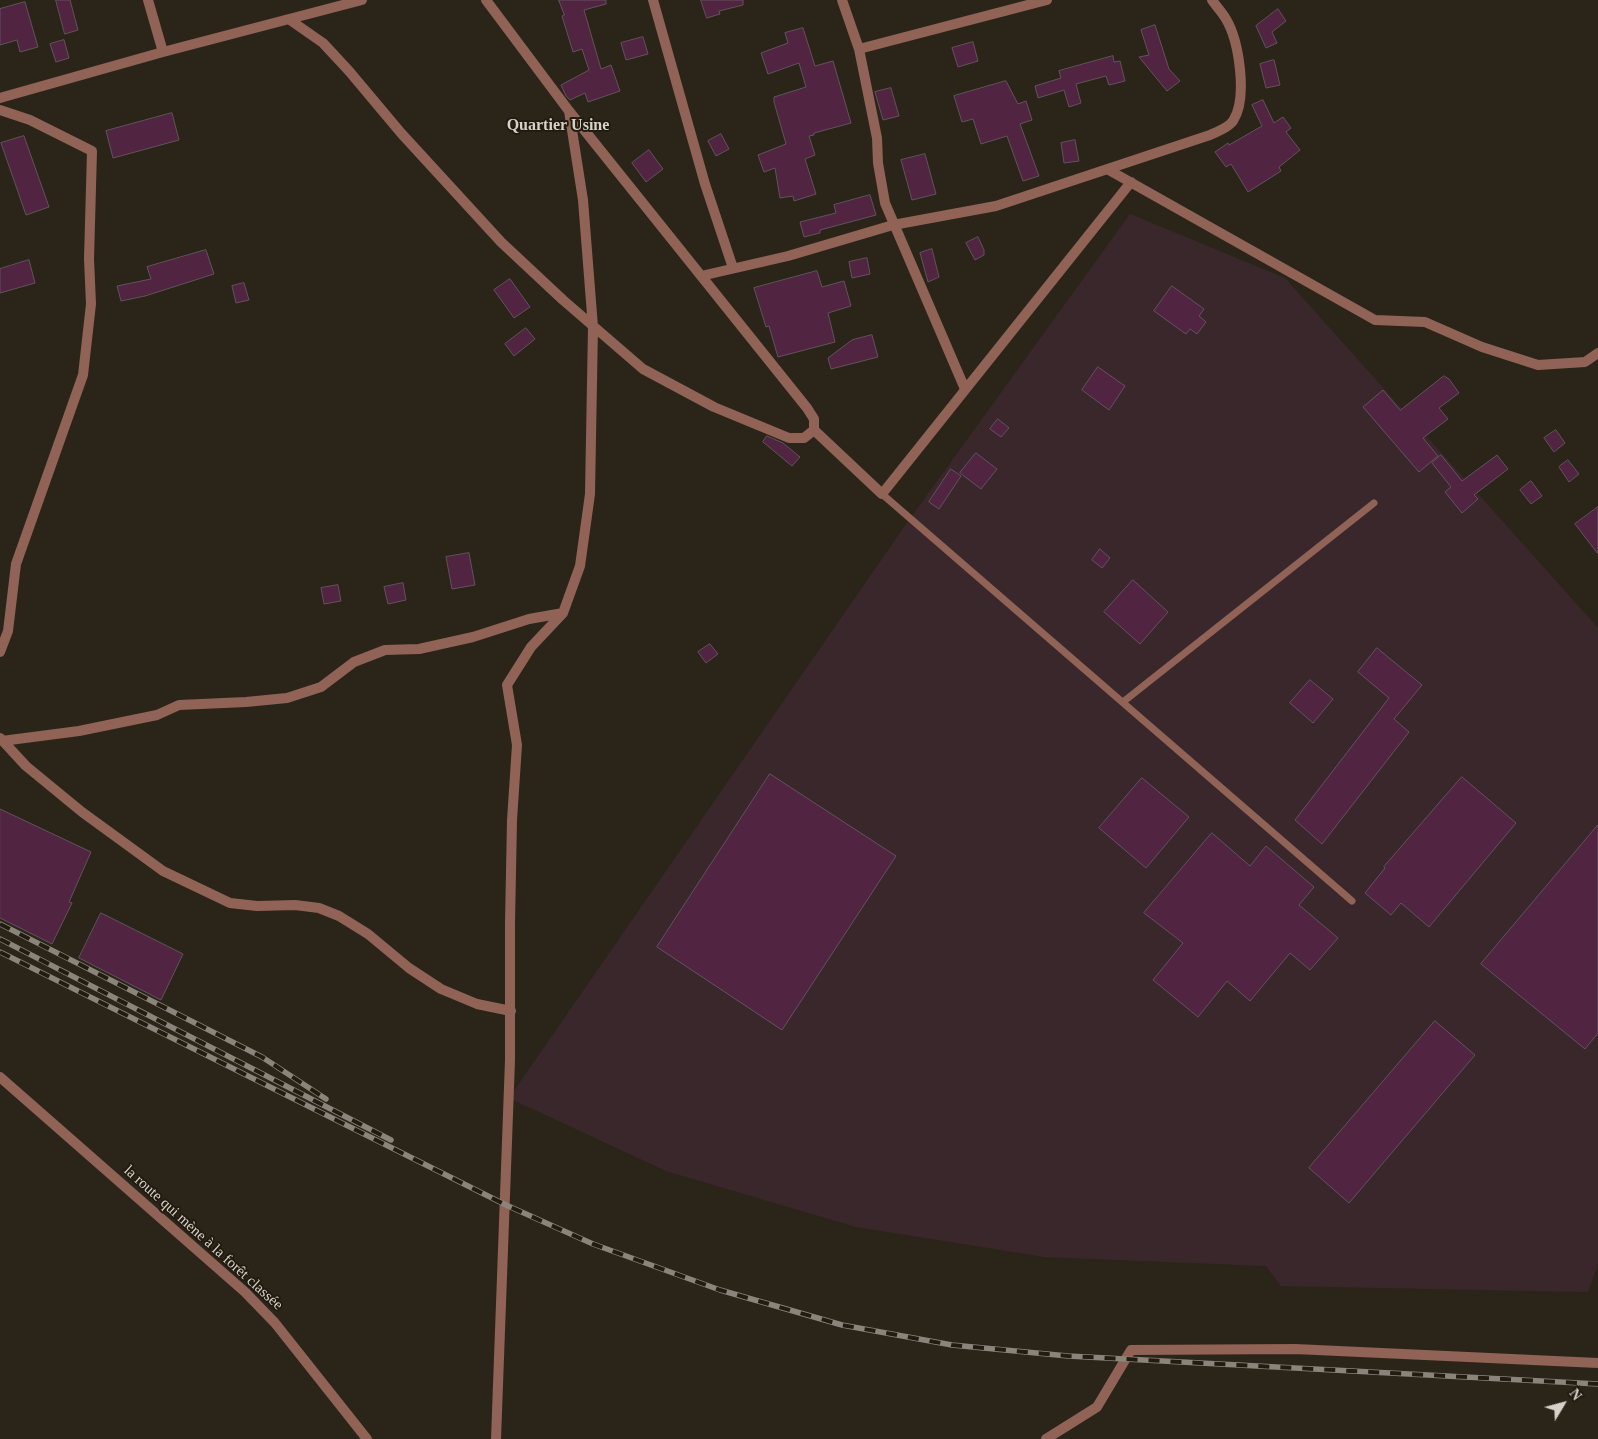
<!DOCTYPE html>
<html>
<head>
<meta charset="utf-8">
<style>
	body { margin:0 }
	#map { position:relative; width:1598px; height:1439px; overflow:hidden; background:#2b2519; font-family:Georgia,serif }
	canvas { display:block }
	.north { position:absolute; left:1538px; top:1379px; width:50px; height:50px; -webkit-text-stroke:4px #221b10; paint-order:stroke; rotate:53deg; font-size:14px; font-weight:700; line-height:20px; text-align:center; color:#d6d2ca }
	.north::after { content:''; display:block; margin:auto; width:18px; height:22px; background:#d6d2ca; clip-path:polygon(50% 0,100% 100%,50% 72%,0 100%) }
</style>
</head>
<body>
<div id="map">
<canvas width="1598" height="1439"></canvas>
<div class="north">N</div>
</div>
<script>
const ctx = document.querySelector('canvas').getContext('2d');
ctx.lineJoin = 'round';
function paint(path, color) {
  ctx.fillStyle = color;
  ctx.fill(path, 'evenodd');
}
function stroke(path, color, width, dash) {
  ctx.strokeStyle = color;
  ctx.lineWidth = width;
  ctx.lineCap = dash ? 'butt' : 'round';
  ctx.setLineDash(dash || []);
  ctx.stroke(path);
}
function drawText(font, color, halo, rows, align = 'center') {
  ctx.font = font + ' Georgia,serif';
  ctx.lineWidth = 4;
  ctx.setLineDash([]);
  ctx.textBaseline = 'middle';
  ctx.strokeStyle = halo;
  ctx.fillStyle = color;
  for (const [text, x, y, turn = 0] of rows) {
    ctx.save();
    ctx.translate(x, y);
    ctx.rotate((+turn || 0) * Math.PI / 180);
    ctx.textAlign = isNaN(turn) ? turn : align;
    if (halo) ctx.strokeText(text, 0, 0);
    ctx.fillText(text, 0, 0);
    ctx.restore();
  }
}
paint(new Path2D(`
	M1130 214 1285 278 1598 628V1264L1588 1292 1281 1286 1266 1266 1045 1257 856 1227 666 1171 509 1098 904 527Z`), '#3a272c');
const building = new Path2D(`
	M56 0H70L78 30 65 34Z
	M559 0H606V4L584 10 601 69 611 65 620 91 588 102 585 93 570 100 566 96 561 85 589 70 582 49 573 52 562 16 564 15Z
	M701 0H743V5L719 11 720 14 707 18Z
	M25 2 38 47 20 52 17 40 0 45V9Z
	M1278 9 1286 21 1272 32 1277 43 1266 48 1256 26Z
	M1155 25 1169 69 1180 81 1167 91 1139 57 1149 55 1141 30Z
	M803 28 815 66 833 61 851 123 814 133V135L809 136 815 155 805 159 816 194 794 201 793 196 780 198 775 168 764 172 758 155 786 144 774 102V97L806 87 799 63 768 74 761 53 788 43 785 33Z
	M643 37 648 54 626 60 621 43Z
	M64 40 69 58 56 62 50 44Z
	M973 42 978 61 958 67 952 48Z
	M1113 56 1114 62 1120 61 1125 81 1109 85 1106 76 1076 84 1081 103 1069 107 1064 90 1038 98 1035 86 1061 78 1059 71Z
	M1274 60 1280 85 1266 88 1260 64Z
	M1006 81 1018 104 1026 101 1032 120 1020 124 1039 176 1023 181 1007 136 981 144 973 119 962 122 954 96Z
	M891 88 899 116 883 120 875 92Z
	M1263 100 1274 123 1283 117 1291 128 1286 132 1300 150 1279 167 1281 171 1248 192 1231 164 1226 167 1215 152 1228 143 1229 145 1262 126 1252 105Z
	M172 113 179 140 113 158 106 131Z
	M721 134 729 149 716 156 708 141Z
	M24 136 49 207 26 215 1 143Z
	M1075 140 1079 161 1064 163 1061 143Z
	M649 150 663 169 646 182 632 163Z
	M925 154 936 194 912 200 901 160Z
	M870 195 876 215 820 230V233L804 237 800 222 836 213 834 205Z
	M978 237 984 250V255L975 260 966 243Z
	M932 249 939 277 928 282 920 253Z
	M206 250 214 274 145 296 121 301 117 286 151 279 147 267Z
	M867 258 870 274 852 278 849 262Z
	M29 260 35 283 0 293V269Z
	M817 271 822 287 844 281 851 306 828 313 835 342 778 357 769 326 766 327 754 288Z
	M510 279 530 307 514 318 494 290Z
	M244 283 249 300 236 303 232 286Z
	M1172 286 1204 309 1199 316 1206 322 1197 334 1190 329 1186 334 1154 311Z
	M526 328 535 339 514 356 505 344Z
	M872 335 878 357 831 369 828 358 852 340Z
	M1098 367 1125 386 1109 410 1082 390Z
	M1444 376 1449 379 1459 393 1439 408 1448 419 1423 438 1438 456 1419 472 1363 407 1383 390 1400 410Z
	M998 419 1009 428 1001 437 990 429Z
	M1556 430 1565 443 1554 452 1544 438Z
	M767 436 783 443 800 457 792 466 763 442Z
	M976 453 997 469 981 489 960 473Z
	M1441 455 1462 481 1497 455 1508 469 1474 495 1478 499 1462 513 1445 492 1451 487 1432 463Z
	M1568 460 1579 474 1569 482 1559 467Z
	M951 469 961 476 939 509 929 502Z
	M1531 481 1542 496 1531 504 1520 490Z
	M1598 507V554L1575 524Z
	M1100 549 1110 558 1102 568 1092 560Z
	M469 553 475 585 452 589 446 557Z
	M1133 580 1168 612 1140 644 1104 612Z
	M403 583 406 600 388 604 384 587Z
	M338 585 341 601 324 604 321 588Z
	M710 644 718 654 706 663 698 652Z
	M1377 648 1422 685 1394 719 1409 732 1322 844 1295 820 1389 698 1358 672Z
	M1310 680 1333 699 1313 723 1290 703Z
	M770 774 896 856 782 1030 657 947Z
	M1462 777 1516 823 1429 927 1401 903 1391 915 1365 893 1385 868 1384 867Z
	M1142 778 1189 817 1146 868 1099 828Z
	M0 809 91 852 69 902 72 903 52 944 0 918Z
	M1598 825V1033L1585 1049 1481 964Z
	M1212 833 1250 866 1266 846 1314 887 1299 905 1338 938 1310 970 1290 953 1250 1001 1227 981 1198 1017 1153 980 1183 943 1144 913Z
	M101 913 183 954 161 1000 79 958Z
	M1435 1021 1475 1055 1349 1203 1309 1168Z`);
paint(building, '#512542');
stroke(building, '#61535b', 1);
stroke(new Path2D(`
	M882 494 1352 901
	M1123 702 1374 503`), '#906356', 7);
stroke(new Path2D(`
	M148 0 163 52
	M486 0 569 111 807 408 814 419V430L882 494 1131 182
	M653 0 705 184 733 268
	M842 0 859 49 877 138 878 163 885 203 965 389
	M290 20 323 43 349 71 401 133 501 242 563 300 643 369 714 407 789 438H804L814 430
	M859 49 1047 0
	M0 98 163 52 362 0
	M0 110 30 120 92 151 89 259 91 304 83 375 16 564 8 631 0 652
	M1107 169 1375 320 1425 322 1482 347 1538 365 1585 362 1598 353
	M701 276 788 256 893 225 996 206 1210 135C1217 132 1229 127 1233 121 1248 98 1239 41 1226 19 1222 12 1216 6 1212 0
	M0 738 26 766 82 812 163 871 230 903 257 906 295 905 319 908 339 916 368 934 409 968 441 989 477 1004 511 1011
	M2 741 79 731 157 715 179 705 246 702 287 698 321 687 354 662 385 650 419 649 473 637 529 619 563 613
	M0 1077 245 1292 275 1323 367 1439
	M496 1439 510 1060V923L512 820 517 745 507 685 531 647 563 613 580 566 590 494 593 327 583 200 569 111
	M1046 1439 1097 1407 1131 1350 1295 1349 1598 1363`), '#906356', 10);
const rail = new Path2D(`
	M0 924 262 1057 326 1099
	M0 939 391 1140
	M0 952 506 1205 593 1244 720 1290 842 1325 952 1345 1068 1356 1598 1384`);
stroke(rail, '#8a857b', 5.5);
stroke(rail, '#221b10', 4, [11]);
drawText('15px', '#d6d2ca', '#221b10', [
	["la route qui mène à la forêt classée",203,1238,42]
]);
drawText('bold 16px', '#d6d2ca', '#221b10', [
	["Quartier Usine",558,126]
]);
</script>
</body>
</html>
